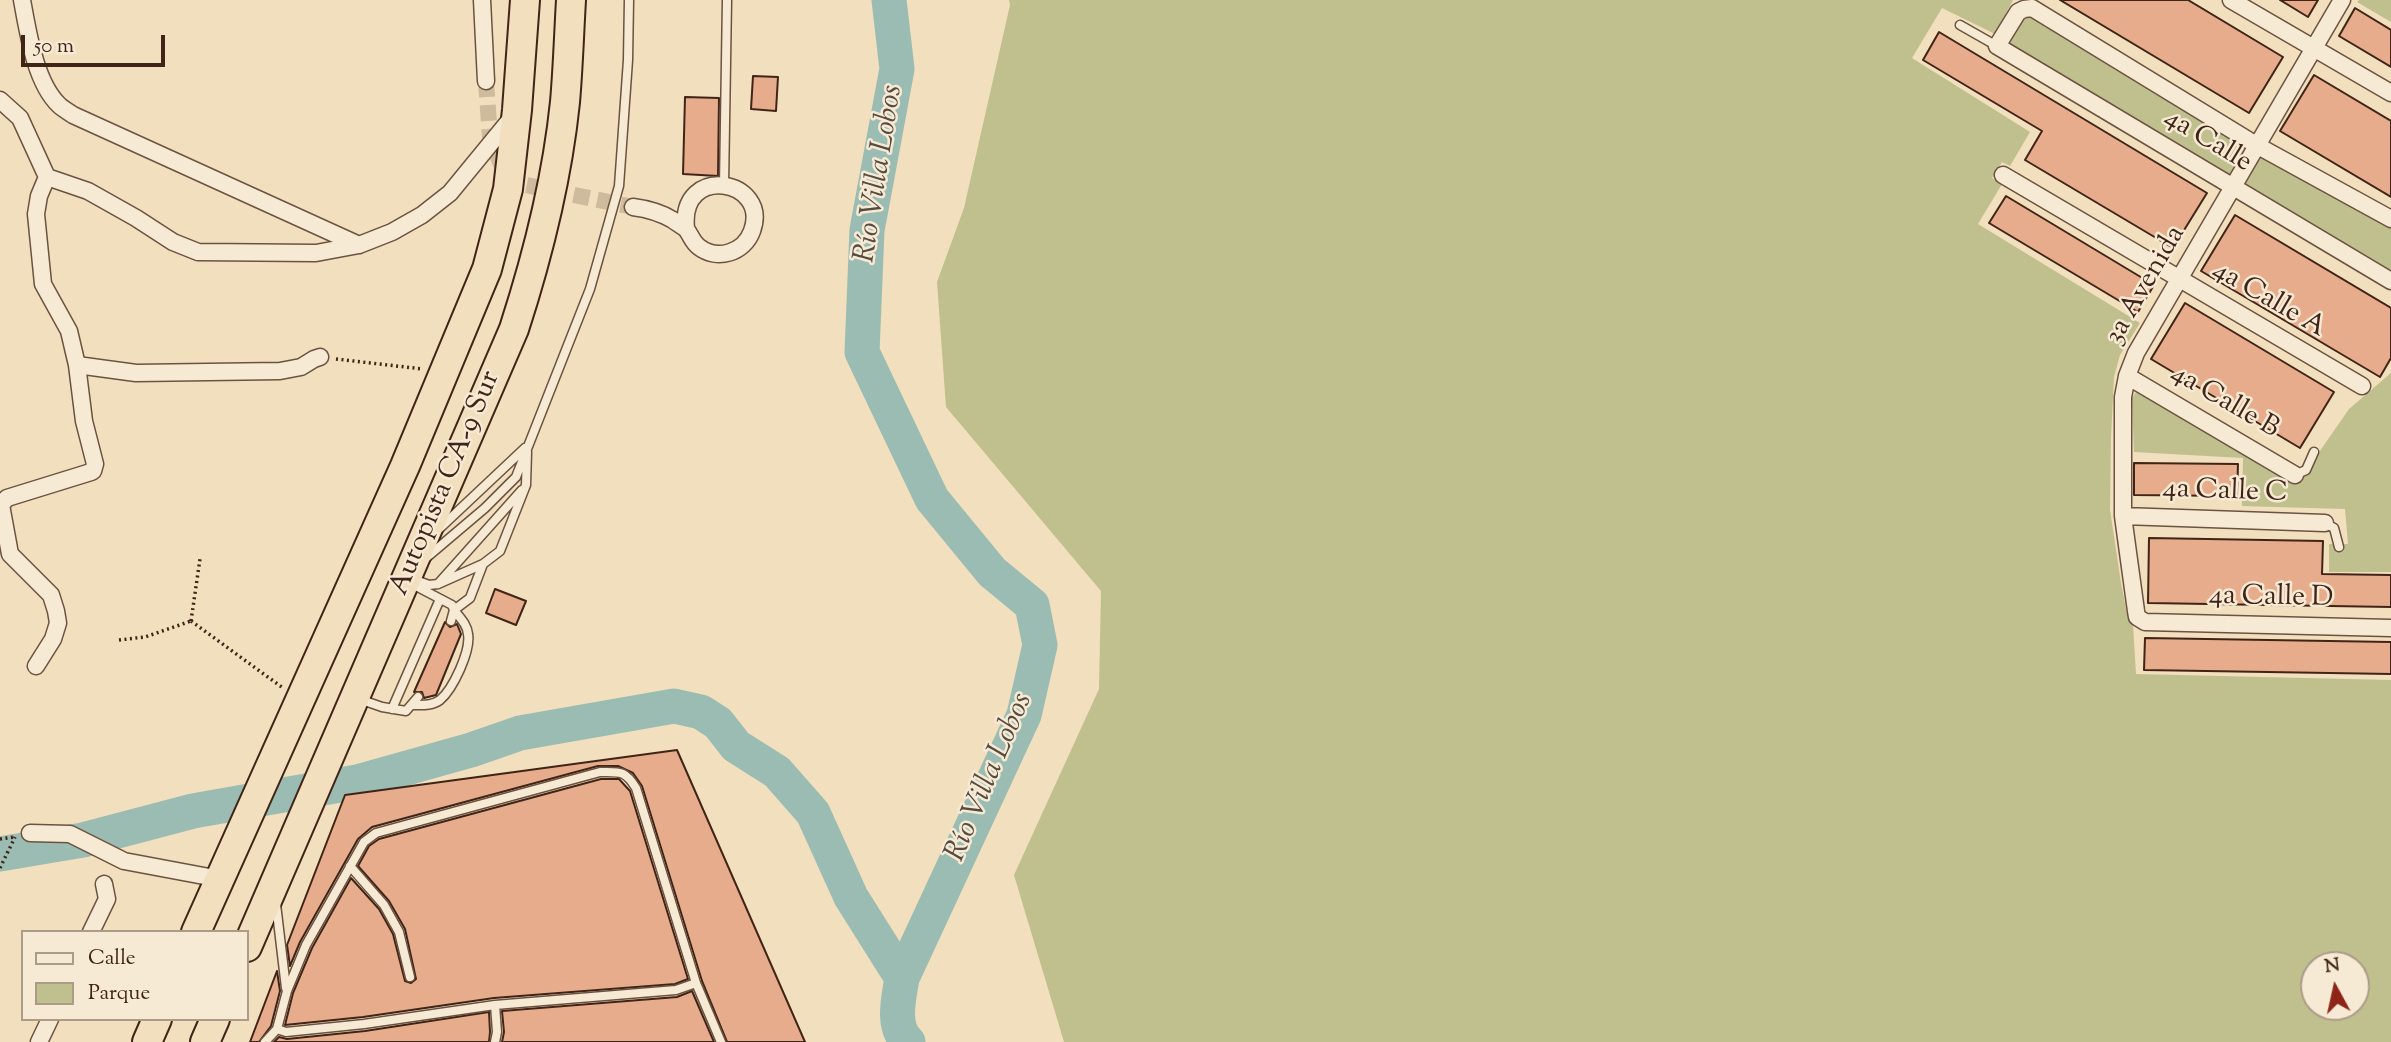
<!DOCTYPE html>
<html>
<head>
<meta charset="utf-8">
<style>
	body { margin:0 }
	#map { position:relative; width:2391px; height:1042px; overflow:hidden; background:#f1dfbd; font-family:"Sorts Mill Goudy",serif }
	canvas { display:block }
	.legend { position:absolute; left:21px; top:930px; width:228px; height:91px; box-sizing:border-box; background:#f6ead4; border:2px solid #ad9b89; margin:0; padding:9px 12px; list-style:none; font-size:21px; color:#402418 }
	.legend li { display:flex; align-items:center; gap:14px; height:35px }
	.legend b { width:35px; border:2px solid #ad9b89 }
	.north { position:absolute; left:2300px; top:951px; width:70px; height:70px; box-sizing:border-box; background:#f6ead4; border:2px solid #ad9b89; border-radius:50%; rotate:352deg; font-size:19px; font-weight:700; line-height:28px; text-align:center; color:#402418 }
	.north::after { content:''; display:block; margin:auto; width:24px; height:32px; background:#8f2418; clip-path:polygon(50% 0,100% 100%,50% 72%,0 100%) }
	.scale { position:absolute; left:21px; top:35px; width:144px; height:32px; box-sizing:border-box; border:4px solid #402418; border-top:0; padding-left:9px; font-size:21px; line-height:24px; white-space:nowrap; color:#402418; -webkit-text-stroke:5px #f6ead4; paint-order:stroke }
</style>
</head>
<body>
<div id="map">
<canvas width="2391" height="1042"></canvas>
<ul class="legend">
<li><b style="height:9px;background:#f6ead4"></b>Calle</li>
<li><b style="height:19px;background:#bfc08d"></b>Parque</li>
</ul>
<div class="north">N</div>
<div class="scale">50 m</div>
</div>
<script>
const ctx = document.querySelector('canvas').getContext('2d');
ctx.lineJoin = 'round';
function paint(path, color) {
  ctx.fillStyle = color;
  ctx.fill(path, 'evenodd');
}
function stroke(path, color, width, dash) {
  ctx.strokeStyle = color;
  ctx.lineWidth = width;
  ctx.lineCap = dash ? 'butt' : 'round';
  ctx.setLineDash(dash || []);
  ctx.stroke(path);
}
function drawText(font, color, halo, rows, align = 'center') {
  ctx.font = font + ' "Sorts Mill Goudy",serif';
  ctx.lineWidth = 5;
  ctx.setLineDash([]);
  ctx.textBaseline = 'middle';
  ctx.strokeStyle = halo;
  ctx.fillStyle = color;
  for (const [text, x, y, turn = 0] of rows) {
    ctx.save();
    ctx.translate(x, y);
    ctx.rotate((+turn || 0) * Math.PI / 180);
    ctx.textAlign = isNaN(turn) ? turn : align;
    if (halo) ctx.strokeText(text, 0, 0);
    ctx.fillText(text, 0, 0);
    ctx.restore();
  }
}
paint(new Path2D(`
	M1009 0H2013L1995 34 1942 8 1912 58 2030 132 2010 166 2002 162 1992 178 2002 184 1978 224 2140 323 2120 355 2114 377 2111 437 2110 510 2121 583 2127 613 2133 625 2136 674 2391 680V1042H1064L1014 875 1099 689 1101 591 946 407 937 282 964 208 1010 5ZM2314 965H2356V1007H2314Z
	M2359 0H2391V22L2357 2Z
	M2032 8 2391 219V281L1997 46Z
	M2391 373V572H2329V544H2348L2345 509 2242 506 2243 458 2134 452 2132 398 2136 392 2297 484 2349 409Z`), '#bfc08d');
stroke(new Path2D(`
	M889 0 897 69 867 230 862 352 932 499 992 572 1032 605 1040 645 1024 715 902 978C899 998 891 1026 908 1042
	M0 854 83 840 193 811 357 782 471 750 520 733 674 706 701 712 718 723 736 746 777 772 813 813 851 897 902 978`), '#9bbcb3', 35);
const building = new Path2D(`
	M2060 0H2188L2283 57 2249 113Z
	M2280 0H2318L2308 17Z
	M2355 8 2391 30V67L2339 36Z
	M1939 32 2207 193 2173 248 2025 160 2042 131 1923 60Z
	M2314 75 2391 121V197L2280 131Z
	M753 76 778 77 776 111 751 109Z
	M685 97 719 98 718 176 683 174Z
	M2006 196 2154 285 2138 312 1989 223Z
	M2235 215 2391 308V358L2380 377 2201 271Z
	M2185 303 2334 392 2300 448 2151 359Z
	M2134 463 2238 464 2237 496 2134 495Z
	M2149 538 2323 541 2322 574 2391 575V607L2148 603Z
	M495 589 526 601 516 625 486 613Z
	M445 622 450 627 457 624 461 634 436 695 424 698 422 692H414Z
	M2145 638 2391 642V674L2144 670Z
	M677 750 805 1042H727L702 981 642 786 633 773 618 766H598L372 827 358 839 300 942 290 966 287 945 345 795Z
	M601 779H619L630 791 688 979 675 984 494 998 363 1017 285 1025 293 993 312 948 351 878 379 909 393 934 405 981 411 983 416 979 405 929 389 901 358 866 369 846 379 839Z
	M277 971 280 991 271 1026 259 1042H250Z
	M692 991 714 1042H502L504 1032 502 1011 677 997Z
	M489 1012 490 1032 489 1042H274L279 1037 287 1039 365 1031Z`);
paint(building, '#e6ac8b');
stroke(building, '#402418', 2);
stroke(new Path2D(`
	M486 81 490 138 503 169 521 184 633 207`), '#ceba9c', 16, [16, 8]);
const lane = new Path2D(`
	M1960 25 1997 46
	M724 185 727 0
	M2295 475 2306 470 2314 452
	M2325 523 2334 528 2339 547
	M440 528 525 448
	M426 558 485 508 516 477 590 289 619 186 628 60 629 0
	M410 578 429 585 438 584 483 564 500 551 526 485 527 452
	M410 583 452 605 454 610 451 621
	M438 584 522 490
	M359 699 382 707 406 711 418 697
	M413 705C422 705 432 706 440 700 453 689 471 651 468 634 467 624 460 618 454 610L470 598 483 564
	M392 709 440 599
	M350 866 384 905 399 932 410 977
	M276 904 286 988
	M696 983 721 1042
	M265 1042 277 1029 287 991 306 945 364 842 376 833 600 772C620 772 625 770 636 788L696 983 676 990 495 1005 364 1024 286 1032 277 1029
	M495 1042 497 1032 495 1005`);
const street = new Path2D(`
	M22 0C28 32 35 82 59 105 63 109 69 112 73 115L359 245
	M482 0 486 81
	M2231 0 2391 93
	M2342 0 2136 353 2127 376 2123 397V516L2136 611 2137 617 2145 622 2391 628
	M0 100 20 118 47 177 88 191 136 218 173 242 198 252 316 253 359 245 392 232 422 215 450 193 514 115
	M2003 175 2362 386
	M633 207C648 209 660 212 673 220 677 223 683 226 686 229 691 235 692 242 699 247 717 261 744 253 752 231 771 179 679 163 686 228
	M2391 219 2258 146 2032 8 2024 9 2018 12 1997 46 2391 281
	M77 365 136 373 280 371 301 367 314 359 320 357
	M2127 376 2295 475
	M2123 516 2325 523
	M36 666 53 639 58 623 56 611 51 595 10 554 1 505 7 498 91 472 93 471 95 464 84 421 77 365 69 331 43 284 36 214 39 196 47 177
	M30 833 70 834 124 861 220 879
	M91 932 107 899 104 884
	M39 1042 50 1019`);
const highway = new Path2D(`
	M196 932 405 466 487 269 508 189 517 110 525 0
	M247 947 514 329C538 255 557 180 565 102 568 68 569 34 571 0
	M147 1042 157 1019
	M205 1042 215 1019`);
stroke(lane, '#6c5341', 11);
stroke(street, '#6c5341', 19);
stroke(highway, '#402418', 32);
stroke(new Path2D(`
	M336 359 423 369
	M191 621 283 688
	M191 621 200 559
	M119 640 145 637 191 621
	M0 839 14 837
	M0 868 15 837`), '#402418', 3.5, [2, 3.5]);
stroke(lane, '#f6ead4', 8);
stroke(street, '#f6ead4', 16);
stroke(highway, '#f1dfbd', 28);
drawText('28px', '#402418', '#f6ead4', [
	["4a Calle",2207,142,31],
	["3a Avenida",2147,286,-60],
	["4a Calle A",2268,301,30],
	["4a Calle B",2224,403,30],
	["Autopista CA-9 Sur",447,484,-67],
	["4a Calle C",2225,493,2],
	["4a Calle D",2271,599,1]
]);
drawText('italic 30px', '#574a3f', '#f6ead4', [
	["Río Villa Lobos",881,174,-81],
	["Río Villa Lobos",991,778,-67]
]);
</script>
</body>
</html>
